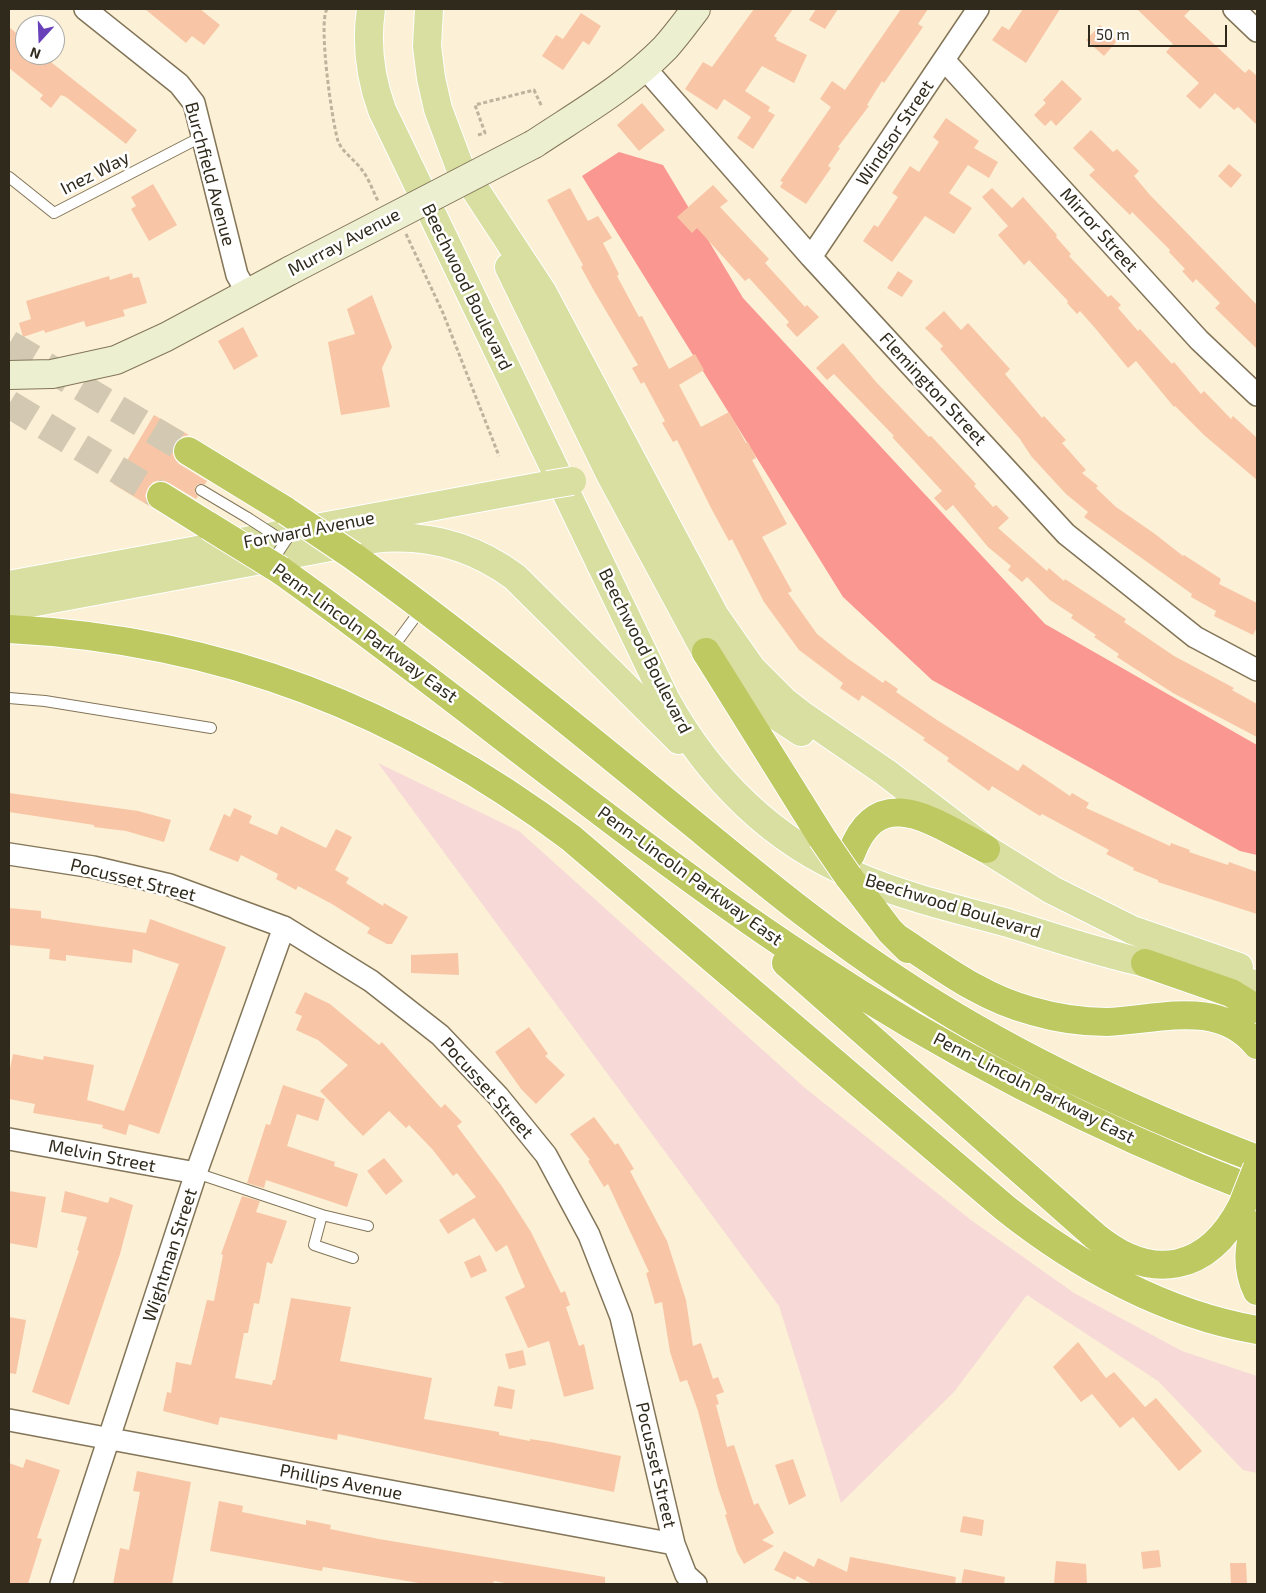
<!DOCTYPE html>
<html>
<head>
<meta charset="utf-8">
<style>
	body { margin:0 }
	#map { position:relative; width:1266px; height:1593px; overflow:hidden; background:#fcf0d6; font-family:"Exo 2",sans-serif }
	canvas { display:block }
	.frame { position:absolute; inset:0; border:10px solid #302a1d; pointer-events:none }
	.north { position:absolute; left:15px; top:15px; width:50px; height:50px; box-sizing:border-box; background:#fff; border:1px solid #acaaa5; border-radius:50%; rotate:200deg; font-size:14px; font-weight:700; line-height:20px; text-align:center; color:#302a1d }
	.north::after { content:''; display:block; margin:auto; width:18px; height:22px; background:#6840b9; clip-path:polygon(50% 0,100% 100%,50% 72%,0 100%) }
	.scale { position:absolute; left:1088px; top:25px; width:139px; height:22px; box-sizing:border-box; border:2px solid #302a1d; border-top:0; padding-left:6px; font-size:15px; line-height:18px; white-space:nowrap; color:#302a1d; -webkit-text-stroke:4px #fff; paint-order:stroke }
</style>
</head>
<body>
<div id="map">
<canvas width="1266" height="1593"></canvas>
<div class="frame"></div>
<div class="north">N</div>
<div class="scale">50 m</div>
</div>
<script>
const ctx = document.querySelector('canvas').getContext('2d');
ctx.lineJoin = 'round';
function paint(path, color) {
  ctx.fillStyle = color;
  ctx.fill(path, 'evenodd');
}
function stroke(path, color, width, dash) {
  ctx.strokeStyle = color;
  ctx.lineWidth = width;
  ctx.lineCap = dash ? 'butt' : 'round';
  ctx.setLineDash(dash || []);
  ctx.stroke(path);
}
function drawText(font, color, halo, rows, align = 'center') {
  ctx.font = font + ' "Exo 2",sans-serif';
  ctx.lineWidth = 5;
  ctx.setLineDash([]);
  ctx.textBaseline = 'middle';
  ctx.strokeStyle = halo;
  ctx.fillStyle = color;
  for (const [text, x, y, turn = 0] of rows) {
    ctx.save();
    ctx.translate(x, y);
    ctx.rotate((+turn || 0) * Math.PI / 180);
    ctx.textAlign = isNaN(turn) ? turn : align;
    if (halo) ctx.strokeText(text, 0, 0);
    ctx.fillText(text, 0, 0);
    ctx.restore();
  }
}
paint(new Path2D(`
	M378 763 519 831 805 1088 971 1220 1074 1293 1182 1351 1257 1376V1473L1243 1470 1158 1381 1027 1295 954 1392 841 1503 779 1306Z`), '#f7dad7');
paint(new Path2D(`
	M619 152 663 165 743 298 1045 624 1257 745V855L1240 851 932 680 843 597 582 176Z`), '#fa9791');
paint(new Path2D(`
	M145 9H200L220 25 204 45 192 36 186 43Z
	M754 9H793L774 36 777 38 776 40 807 55 794 83 762 66 745 91 770 107 768 111 775 115 753 149 737 138 751 117 724 99 717 110 685 89 703 62 712 67Z
	M816 9H838L825 29 809 20Z
	M901 9H928L918 24 923 27 884 83 882 81 867 105 869 106 838 147 840 148 828 166 831 168 806 204 780 187 783 182 780 181 831 107 820 99 832 81 845 90Z
	M1023 9H1060L1026 63 992 40 1002 26 1009 30Z
	M1137 9H1191L1184 16 1245 73 1249 69 1257 76V125L1238 107 1234 110 1215 93 1200 109 1186 96 1199 83 1166 52 1173 44Z
	M581 13 601 26 589 45 583 41 563 70 542 56 556 35 563 39Z
	M1100 25 1117 41 1104 56 1086 40Z
	M9 27 25 40V55H42L137 130 126 144 66 97 61 95 51 108 40 99 43 95 9 68Z
	M1062 80 1082 99 1056 126 1051 120 1045 126 1034 115 1046 103 1043 100Z
	M642 103 665 130 639 151 617 125Z
	M946 118 979 141 974 148 998 162 989 178 968 165 949 193 972 208 954 234 925 216 892 262 863 241 874 225 878 227 898 197 892 193 910 166 919 172 939 142 933 137Z
	M1091 130 1113 152 1117 149 1139 171 1134 176 1150 195 1257 305V349L1215 308 1220 303 1196 279 1193 283 1182 271 1185 269 1169 252 1170 250 1132 212 1130 215 1089 175 1095 170 1073 148Z
	M1229 164 1242 175 1231 188 1218 176Z
	M153 184 177 225 149 241 131 209 136 206 131 197Z
	M713 185 728 201 720 207 769 259 765 263 805 307 807 305 819 317 797 337 786 325 789 322 749 278 745 281 697 228 692 233 677 217Z
	M570 188 588 221 598 216 612 238 603 243 619 274 617 276 639 317 642 316 669 369 695 354 704 370 679 385 701 427 729 412 746 443 748 442 756 458 752 460 787 524 762 537 792 591 788 593 817 634 847 658 883 683 885 680 898 689 896 692 937 720 1018 771 1023 764 1070 796 1072 793 1089 803 1086 808 1170 846 1171 843 1190 850 1189 852 1228 865 1229 862 1257 872V914L1158 882V880L1133 870 1134 868 1106 854 1109 850 1042 814 1040 816 992 786 989 791 947 761 949 758 923 740 925 738 862 695 859 701 840 688 843 683 799 650 764 602 732 539 729 541 711 508 677 440 673 442 662 423 665 421 644 382 641 384 632 368 638 365 593 289 581 267 583 265 547 200Z
	M992 188 1012 208 1023 197 1057 235 1056 237 1071 254 1069 256 1108 297 1111 295 1121 305 1118 308 1138 331 1140 329 1172 364 1174 362 1201 394 1204 391 1231 419 1233 416 1257 438V480L1204 435 1175 406 1174 407 1136 361 1128 368 1095 328 1080 311 1077 314 1067 303 1068 301 1029 260 1024 265 998 235 1008 226 982 197Z
	M898 271 913 281 902 297 887 288Z
	M132 273 133 278 139 277 147 303 123 310 125 316 86 327 84 321 45 333 44 330 23 337 19 323 31 319 26 301 109 276 110 280Z
	M372 295 392 347 382 368 390 407 341 415 328 342 355 334 347 309Z
	M944 311 961 330 968 323 1010 369 1005 374 1042 418 1044 416 1066 440 1062 443 1086 470 1082 473 1098 486 1096 488 1116 507 1155 534 1183 556 1184 555 1221 579 1219 584 1257 603V627L1253 635 1214 616 1216 611 1191 597 1192 594 1084 517 1088 512 1066 494 1031 456 1020 439 940 349 943 346 925 328Z
	M243 327 258 356 234 370 218 341Z
	M843 343 877 383 929 437 931 436 976 484 974 486 993 507 996 505 1009 518 998 528 1047 571 1049 568 1064 581 1065 579 1126 619 1124 622 1174 656 1234 688 1232 690 1257 704V737L1173 693 1117 657 1119 654 1094 637 1096 635 1071 618 1073 615 1050 600 1027 577 1022 582 1008 570 1011 566 988 547 953 505 946 511 934 498 942 491 892 437 894 436 834 374 827 380 816 368Z
	M154 415 189 435 181 437 175 442 172 451 175 459 179 464 207 481 205 484H198L195 487V493L198 496 196 499 169 483 161 480 153 482 148 488 145 496 151 507 113 484Z
	M9 793 138 811 171 820 164 842 126 831 94 827V825L9 812Z
	M234 808 252 816 249 823 277 835 281 826 326 848 336 829 352 837 335 870 349 878 346 883 383 906 384 903 408 917 392 944H387L367 933 370 928 332 904 298 886 296 890 276 879 278 874 241 855 238 862 209 850 224 814 230 817Z
	M9 908 41 911V918L146 933 150 919 226 947 159 1134 129 1124 126 1135 102 1128 103 1125 33 1113 35 1104 9 1099V1074L13 1054 43 1060 44 1056 94 1065 87 1100 124 1111 179 964 133 949 132 963 66 955V961L49 959 50 949 9 945Z
	M458 953 459 975 411 973V955Z
	M305 992 330 1004 379 1045 382 1042 441 1108 445 1104 462 1122 457 1126 501 1185 531 1232 561 1293 565 1291 570 1305 566 1307 579 1346 584 1344 594 1389 564 1397 549 1341 528 1348 505 1297 525 1287 507 1245 496 1252 474 1218 448 1234 439 1220 476 1197 457 1173 453 1176 433 1150 409 1125 406 1128 389 1111 363 1136 320 1091 348 1065 318 1040 296 1030 302 1016 295 1013Z
	M529 1027 548 1054 545 1056 565 1075 536 1104 521 1089 495 1052Z
	M283 1085 325 1099 318 1121 297 1114 287 1146 335 1162 334 1166 358 1174 347 1207 266 1180 264 1188 247 1183 266 1124 270 1125Z
	M594 1117 615 1145 618 1143 634 1169 630 1171 667 1241 686 1300 693 1346 701 1343 713 1379 718 1377 724 1392 716 1395 719 1404 716 1405 727 1447 734 1445 754 1505 758 1503 774 1533 762 1540 774 1546 744 1564 737 1552 725 1515 727 1514 718 1488 698 1411 687 1380 680 1382 670 1352 662 1302 655 1304 646 1273 649 1272 608 1184 604 1187 588 1161 590 1160 570 1134Z
	M384 1158 403 1181 386 1195 367 1171Z
	M9 1191 46 1197 37 1248 9 1243Z
	M65 1191 108 1203 110 1197 133 1205 120 1254 69 1405 32 1392 79 1251 77 1250 87 1217 61 1212Z
	M242 1196 260 1201 256 1212 287 1221 272 1264 267 1262 259 1304 254 1303 248 1333H244L235 1378 272 1385 273 1380H275L291 1298 351 1307 340 1361 432 1378 424 1419 499 1432V1435L530 1441V1439L550 1442 621 1456 614 1492 338 1434 337 1440 220 1417 218 1425 163 1411 167 1392 171 1393 176 1362 191 1365 207 1300 214 1301 223 1255 221 1254Z
	M480 1255 487 1271 471 1278 464 1262Z
	M9 1317 26 1320 16 1374 9 1373Z
	M1078 1342 1106 1378 1114 1372 1145 1407 1156 1398 1202 1451 1179 1471 1133 1417 1120 1428 1092 1394 1081 1402 1053 1367Z
	M523 1350 526 1365 509 1369 505 1354Z
	M498 1386 515 1390 512 1409 494 1406Z
	M26 1459 60 1470 37 1538 42 1539 28 1584H9V1463L23 1468Z
	M793 1459 806 1496 789 1505 775 1465Z
	M137 1471 191 1482 172 1584H113L120 1548 129 1550 140 1492 133 1491Z
	M219 1501 243 1506 242 1512 266 1517 306 1525V1520L331 1525 330 1529 379 1539 605 1577V1584H510L494 1581 493 1584H425L323 1567 322 1571 210 1551Z
	M963 1516 984 1520 982 1536 960 1532Z
	M1159 1550 1161 1567 1143 1569 1141 1552Z
	M784 1551 814 1567 818 1558 847 1572 850 1557 956 1577 955 1584H812L797 1576 795 1580 774 1570Z
	M1056 1561 1086 1564 1087 1584H1054Z
	M1230 1563H1246L1247 1584H1231Z
	M964 1569 1005 1577 1004 1584H961Z`), '#f8c6a6');
stroke(new Path2D(`
	M9 344 188 451
	M9 404 161 496`), '#d3c8b1', 28, [28, 14]);
const lane = new Path2D(`
	M9 177 54 213 203 136
	M201 490 248 518
	M391 650 422 608
	M9 698 45 701 211 728
	M196 1173 322 1215 314 1245 353 1258
	M322 1215 368 1226`);
const street = new Path2D(`
	M85 9 179 84 194 103 237 275 248 294
	M1234 9 1257 31
	M944 60 1199 340 1257 395
	M644 67 811 257 1066 534 1195 637 1257 670
	M811 257 978 9
	M9 854 93 867 170 885 284 927 371 981 440 1035 498 1096 546 1155 589 1235 621 1317 674 1544 686 1575 696 1584
	M9 1139 196 1173
	M9 1420 674 1544
	M61 1584 196 1173 284 927`);
const secondary = new Path2D(`
	M534 144C579 114 627 87 665 48 676 36 686 22 696 9
	M9 375 52 374 116 360 166 337 291 270`);
const primary = new Path2D(`
	M371 9C366 43 370 77 382 110L666 700C709 778 773 842 856 876 905 897 957 909 1008 923 1053 937 1099 953 1146 963 1183 972 1220 978 1257 984
	M429 9 427 46 431 78 438 109 459 165 543 293 715 616 752 669 784 701 802 715 885 772 986 849 1052 890 1132 930 1239 967
	M509 267 610 474 706 652 754 701 801 732
	M9 585 548 485
	M9 607 373 539C425 533 473 546 515 577L679 740`);
const highway = new Path2D(`
	M188 451 286 511
	M161 496 209 526
	M353 556C467 638 576 728 685 817 755 874 824 932 899 981 1009 1054 1134 1112 1257 1159
	M280 570C458 696 624 839 806 959 947 1053 1099 1130 1257 1191
	M9 629C222 640 401 710 571 838L1005 1208C1078 1266 1165 1314 1257 1330
	M706 652 822 838
	M851 854C879 778 937 825 986 849
	M848 876 890 931 908 949
	M896 937C939 965 981 998 1032 1011 1056 1018 1082 1022 1107 1022 1159 1020 1218 998 1257 1045
	M786 963 1095 1236C1152 1283 1208 1272 1242 1206
	M1145 963 1231 993 1257 1009
	M1257 1218C1249 1242 1245 1267 1257 1291`);
stroke(lane, '#837558', 12);
stroke(street, '#837558', 24);
stroke(secondary, '#837558', 30);
stroke(primary, '#fff', 30);
stroke(highway, '#fff', 30);
stroke(new Path2D(`
	M327 9C318 23 332 122 338 141 342 152 356 161 362 170 369 179 373 191 378 201
	M478 135 485 133 475 105 534 90 542 107
	M406 234 443 313 499 456`), '#beb49e', 3, [4, 2.5]);
stroke(lane, '#fff', 10);
stroke(street, '#fff', 21);
stroke(secondary, '#ecefd0', 28);
stroke(primary, '#d8dfa1', 28);
stroke(highway, '#bec962', 28);
const laneBridge = new Path2D(`
	M248 518 285 542
	M271 563 299 521`);
const secondaryBridge = new Path2D(`
	M291 270 534 144`);
const primaryBridge = new Path2D(`
	M548 485 572 481`);
const highwayBridge = new Path2D(`
	M286 511 353 556
	M209 526 280 570
	M822 838 848 876
	M1242 1206 1257 1168`);
stroke(laneBridge, '#837558', 12, []);
stroke(secondaryBridge, '#837558', 30, []);
stroke(primaryBridge, '#fff', 30, []);
stroke(highwayBridge, '#fff', 30, []);
stroke(laneBridge, '#fff', 10);
stroke(secondaryBridge, '#ecefd0', 28);
stroke(primaryBridge, '#d8dfa1', 28);
stroke(highwayBridge, '#bec962', 28);
drawText('18px', '#302a1d', '#fff', [
	["Windsor Street",895,133,-56],
	["Inez Way",95,173,-27],
	["Burchfield Avenue",210,174,75],
	["Mirror Street",1099,230,48],
	["Murray Avenue",344,242,-28],
	["Beechwood Boulevard",467,287,64],
	["Flemington Street",933,389,47],
	["Forward Avenue",309,530,-11],
	["Penn-Lincoln Parkway East",365,633,36],
	["Beechwood Boulevard",645,651,63],
	["Penn-Lincoln Parkway East",690,876,36],
	["Pocusset Street",133,880,14],
	["Beechwood Boulevard",953,906,17],
	["Pocusset Street",487,1088,48],
	["Penn-Lincoln Parkway East",1034,1088,27],
	["Melvin Street",102,1156,11],
	["Wightman Street",170,1255,-72],
	["Pocusset Street",656,1465,77],
	["Phillips Avenue",341,1482,11]
]);
</script>
</body>
</html>
